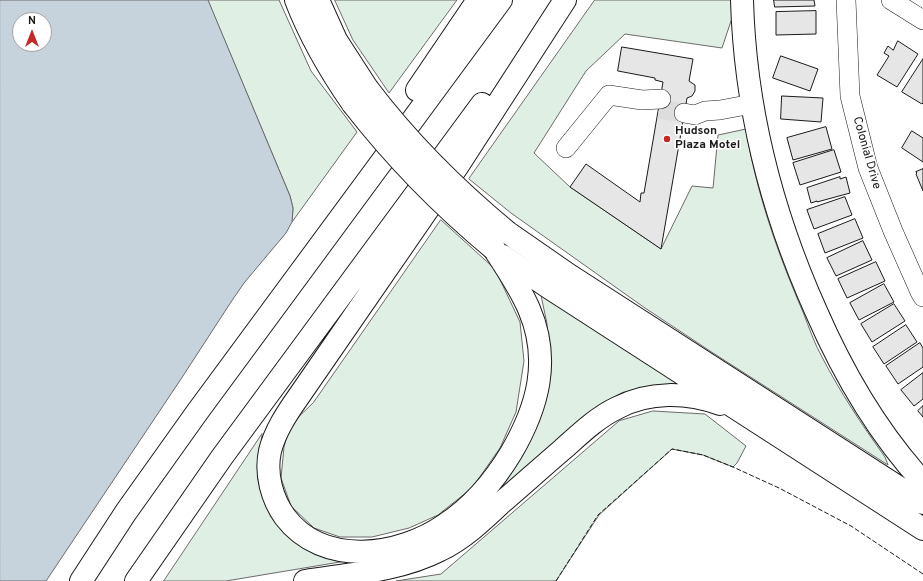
<!DOCTYPE html>
<html>
<head>
<meta charset="utf-8">
<style>
	body { margin:0 }
	#map { position:relative; width:923px; height:581px; overflow:hidden; background:#fff; font-family:Overpass,sans-serif }
	canvas { display:block }
	.north { position:absolute; left:12px; top:12px; width:40px; height:40px; box-sizing:border-box; background:#fff; border:1px solid #a3a3a3; border-radius:50%; rotate:0deg; font-size:11px; font-weight:700; line-height:16px; text-align:center; color:#1a1a1a }
	.north::after { content:''; display:block; margin:auto; width:14px; height:18px; background:#c62828; clip-path:polygon(50% 0,100% 100%,50% 72%,0 100%) }
</style>
</head>
<body>
<div id="map">
<canvas width="923" height="581"></canvas>
<div class="north">N</div>
</div>
<script>
const ctx = document.querySelector('canvas').getContext('2d');
ctx.lineJoin = 'round';
function paint(path, color) {
  ctx.fillStyle = color;
  ctx.fill(path, 'evenodd');
}
function stroke(path, color, width, dash) {
  ctx.strokeStyle = color;
  ctx.lineWidth = width;
  ctx.lineCap = dash ? 'butt' : 'round';
  ctx.setLineDash(dash || []);
  ctx.stroke(path);
}
function drawText(font, color, halo, rows, align = 'center') {
  ctx.font = font + ' Overpass,sans-serif';
  ctx.lineWidth = 3;
  ctx.setLineDash([]);
  ctx.textBaseline = 'middle';
  ctx.strokeStyle = halo;
  ctx.fillStyle = color;
  for (const [text, x, y, turn = 0] of rows) {
    ctx.save();
    ctx.translate(x, y);
    ctx.rotate((+turn || 0) * Math.PI / 180);
    ctx.textAlign = isNaN(turn) ? turn : align;
    if (halo) ctx.strokeText(text, 0, 0);
    ctx.fillText(text, 0, 0);
    ctx.restore();
  }
}
const green = new Path2D(`
	M208 0H279L311 71 357 132 292 222 293 208 290 196Z
	M335 0H457L389 93 353 40Z
	M595 0H733V15L722 48 625 34 586 71 534 153 570 187 661 249 692 186 713 188 718 135 746 129C756 192 778 254 803 312 809 327 814 343 822 357 840 392 862 425 885 457L888 465 713 353 645 308 511 213 469 179Z
	M441 220 495 269 520 322 524 361 516 412 500 448 472 488 438 515 409 528 372 537H340L314 528 291 506 281 478 284 447 290 425 313 403Z
	M541 294 683 383 638 390 477 515 548 383 547 324Z
	M653 411 705 414 746 446 737 463 733 467 703 455 672 449 599 515 556 581H396L441 574 619 421Z
	M262 434 259 483 272 513 352 560 226 581H164Z`);
paint(green, '#e0efe3');
stroke(green, '#6a6a6a', 1);
const water = new Path2D(`
	M0 0H208L290 196 293 208 292 222 286 233 244 283 231 302 181 379 46 581H0ZM20 20H44V44H20Z`);
paint(water, '#c6d2dc');
stroke(water, '#6a6a6a', 1);
const building = new Path2D(`
	M774 0H814L815 6 775 7Z
	M816 11V34L776 35V12Z
	M898 41 918 54 897 87 877 75 889 56 884 53 888 46 893 50Z
	M622 47 693 59 689 81 695 85V91L692 96 687 98 661 249 570 187 586 164 640 202 641 193H644L663 82 655 80V78L618 71Z
	M781 56 818 69 810 91 773 78Z
	M923 59V103L922 104 902 92Z
	M782 96 823 98 821 122 781 119Z
	M826 127 832 149 793 160 787 138Z
	M912 131 923 138V162L902 148Z
	M834 150 841 172 800 185 793 163Z
	M923 169V191L916 174 917 173 916 172Z
	M840 177V179L846 177 850 193 817 202V201L811 203 807 188Z
	M845 197 852 215 814 229 807 210Z
	M855 219 863 238 825 253 818 234Z
	M863 241 872 260 836 276 827 258Z
	M876 262 885 281 847 298 838 279Z
	M884 284 894 302 859 320 850 303Z
	M894 304 905 321 872 342 861 324Z
	M906 325 917 342 884 364 873 347Z
	M920 343 923 348V367L898 384 886 366Z
	M923 373V399L914 406 901 390Z
	M923 406V417L918 411Z`);
paint(building, '#e6e6e6');
stroke(building, '#1a1a1a', 1);
stroke(new Path2D(`
	M659 109 684 113`), '#ddd', 19, [19, 10]);
const minor = new Path2D(`
	M846 0 850 96 868 168 893 231 920 292 923 297
	M891 0 923 20
	M684 113 695 115 705 111 720 110 752 104
	M566 148 609 95 642 100 661 99`);
const highway = new Path2D(`
	M296 0C311 39 330 71 353 104
	M318 0 336 40 367 88
	M742 0C745 108 772 213 816 311 843 373 877 432 923 482
	M417 90 478 0
	M507 232 569 275 923 503
	M494 249C507 269 520 288 529 309 551 360 538 407 511 453 494 481 473 506 446 524 399 557 323 567 285 517 272 499 265 474 270 451 275 431 287 413 299 396L457 167 565 0
	M503 256 545 285 923 529
	M81 581 126 512 198 411 501 0
	M136 581 222 457 482 104
	M305 581C350 574 399 571 440 550 463 539 482 521 500 504 521 486 541 468 562 450 579 435 596 418 617 408 649 391 687 392 720 404`);
stroke(minor, '#1a1a1a', 20);
stroke(highway, '#1a1a1a', 24);
stroke(minor, '#fff', 19);
stroke(highway, '#fff', 22);
const highwayBridge = new Path2D(`
	M367 88C407 141 455 189 507 232
	M353 104C395 158 442 206 494 249`);
stroke(highwayBridge, '#1a1a1a', 24, []);
stroke(highwayBridge, '#fff', 22);
stroke(new Path2D(`
	M556 581 598 515 672 449 703 455 733 467 779 488 851 526 923 574`), '#1a1a1a', 1, [5, 2]);
for (const [x, y, r, color] of [
	[667,139,4,"#c62828"]
]) {
  const dot = new Path2D();
  dot.arc(x, y, r, 0, 2 * Math.PI);
  ctx.fillStyle = color;
  ctx.fill(dot);
  stroke(dot, '#fff', 1.5);
}
drawText('bold 12px', '#1a1a1a', '#fff', [
	["Hudson",675,132],
	["Plaza Motel",675,146]
], 'left');
drawText('12px', '#1a1a1a', '#fff', [
	["Colonial Drive",866,153,74]
]);
</script>
</body>
</html>
